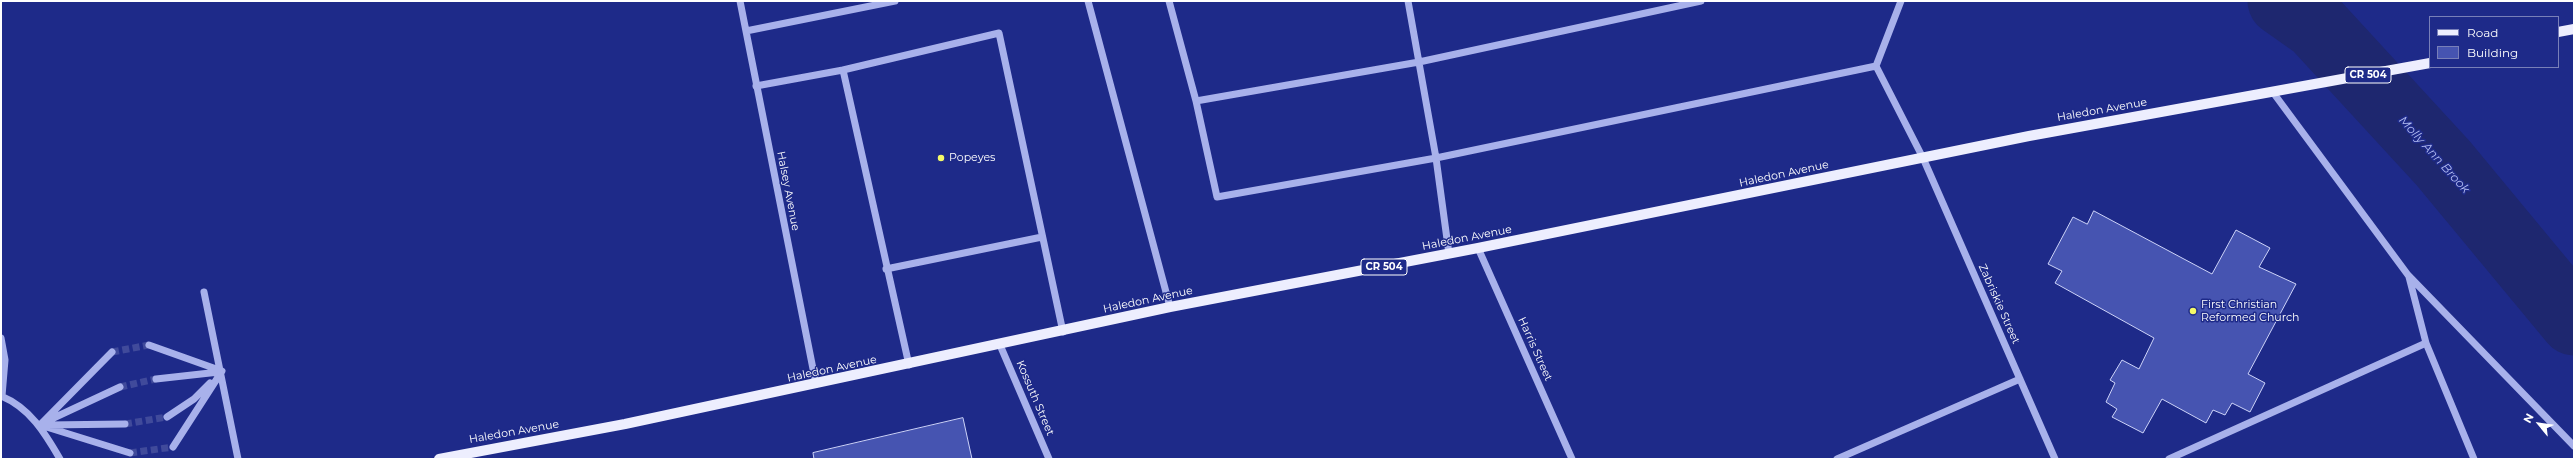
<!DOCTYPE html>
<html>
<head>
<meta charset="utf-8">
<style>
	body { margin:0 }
	#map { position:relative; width:2575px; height:460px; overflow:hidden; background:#1e2a89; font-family:Montserrat,sans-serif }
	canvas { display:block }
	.frame { position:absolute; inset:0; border:2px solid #fff; pointer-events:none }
	.legend { position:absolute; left:2429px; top:16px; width:130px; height:52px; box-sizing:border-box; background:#1e2a89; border:1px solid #787fb8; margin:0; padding:5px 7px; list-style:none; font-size:12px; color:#fff }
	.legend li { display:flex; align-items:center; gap:8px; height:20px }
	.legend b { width:20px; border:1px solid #787fb8 }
	.north { position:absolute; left:2519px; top:404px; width:40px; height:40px; -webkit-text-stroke:3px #1e2a89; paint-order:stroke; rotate:299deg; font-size:11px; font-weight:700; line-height:16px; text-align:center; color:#fff }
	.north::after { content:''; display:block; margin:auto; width:14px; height:18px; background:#fff; clip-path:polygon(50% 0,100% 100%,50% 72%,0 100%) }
</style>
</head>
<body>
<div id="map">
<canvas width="2575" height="460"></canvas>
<div class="frame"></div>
<ul class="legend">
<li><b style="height:5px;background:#edeefe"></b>Road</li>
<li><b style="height:11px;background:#4654b1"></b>Building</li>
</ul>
<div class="north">N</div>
</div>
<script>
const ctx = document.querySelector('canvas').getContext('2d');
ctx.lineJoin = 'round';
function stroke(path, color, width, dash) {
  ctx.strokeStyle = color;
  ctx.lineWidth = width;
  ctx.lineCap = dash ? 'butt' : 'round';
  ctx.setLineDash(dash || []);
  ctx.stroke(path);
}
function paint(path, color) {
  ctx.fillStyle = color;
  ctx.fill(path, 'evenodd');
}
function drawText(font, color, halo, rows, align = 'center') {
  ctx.font = font + ' Montserrat,sans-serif';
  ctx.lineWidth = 3;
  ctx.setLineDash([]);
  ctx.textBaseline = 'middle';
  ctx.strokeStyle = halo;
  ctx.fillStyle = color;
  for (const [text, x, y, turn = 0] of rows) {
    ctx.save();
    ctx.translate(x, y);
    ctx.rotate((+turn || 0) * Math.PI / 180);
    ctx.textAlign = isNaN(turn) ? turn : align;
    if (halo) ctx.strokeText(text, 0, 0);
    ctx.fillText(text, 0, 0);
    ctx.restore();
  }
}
stroke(new Path2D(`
	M2282 1 2316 25 2443 163 2574 321`), '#1e276f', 69);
const building = new Path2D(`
	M2094 211 2212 274 2236 230 2270 248 2259 267 2296 284 2248 374 2265 383 2250 412 2232 403 2225 415 2213 410 2206 423 2162 399 2143 433 2112 417 2117 409 2106 402 2115 383 2110 380 2122 360 2139 369 2154 338 2055 283 2062 271 2048 264 2073 217 2087 224Z
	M963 418 972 459H814L813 453Z`);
paint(building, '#4654b1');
stroke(building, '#cdd3f8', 1);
stroke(new Path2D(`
	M112 352 149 345
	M120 387 156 379
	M125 424 167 417
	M130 453 173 447`), '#404a9b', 7, [7, 3.5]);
stroke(new Path2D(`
	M740 1 816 384
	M1088 1 1170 307
	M1169 1 1196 101 1217 197 1436 158 1449 254
	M1408 1 1436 158 1876 66 1923 158 2055 459
	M746 31 895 1
	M1876 66 1901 1
	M756 86 843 70
	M2272 91 2408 275 2574 446
	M1196 101 1419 62 1701 1
	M1478 248 1572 459
	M886 269 1042 237
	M2409 277 2426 343 2474 459
	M204 292 238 459
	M1 338 5 360 2 396
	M149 345 222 371 173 447
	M1000 345 1049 459
	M112 352 40 425 130 453
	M909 365 843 70 999 33 1063 332
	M156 379 219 372
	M1 396C30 408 45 433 60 459
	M167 417 194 399 210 383
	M45 422 120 387
	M47 425 125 424
	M1837 459 2020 379
	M2169 459 2426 343`), '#a8b1eb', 7);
stroke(new Path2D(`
	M2558 32 2574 29
	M439 459 625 424 1170 307 1478 248 2029 136 2430 63`), '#edeefe', 10);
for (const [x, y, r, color] of [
	[941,158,4,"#f5fa68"],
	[2193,311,4,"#f5fa68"]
]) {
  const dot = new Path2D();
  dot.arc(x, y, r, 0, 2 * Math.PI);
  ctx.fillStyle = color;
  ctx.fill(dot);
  stroke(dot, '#1e2a89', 1.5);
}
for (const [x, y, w] of [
	[2368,75,46],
	[1384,267,46]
]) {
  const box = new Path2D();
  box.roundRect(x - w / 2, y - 8, w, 16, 3);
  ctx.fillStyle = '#1e2a89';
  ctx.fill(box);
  stroke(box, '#fff', 1);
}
drawText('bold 10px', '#fff', null, [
	["CR 504",2368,75],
	["CR 504",1384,267]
]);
drawText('11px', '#fff', '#1e2a89', [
	["Haledon Avenue",2102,110,-10],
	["Haledon Avenue",1784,174,-12],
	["Halsey Avenue",788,191,79],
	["Haledon Avenue",1467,238,-11],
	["Haledon Avenue",1148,300,-12],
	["Zabriskie Street",1999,304,66],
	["Harris Street",1535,349,66],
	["Haledon Avenue",832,369,-12],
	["Kossuth Street",1035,398,67],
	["Haledon Avenue",514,432,-10]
]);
drawText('11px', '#fff', '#1e2a89', [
	["Popeyes",949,158],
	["First Christian",2201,305],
	["Reformed Church",2201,318]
], 'left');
drawText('italic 12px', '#b4bdf2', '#1e2a89', [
	["Molly Ann Brook",2434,155,48]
]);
</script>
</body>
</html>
